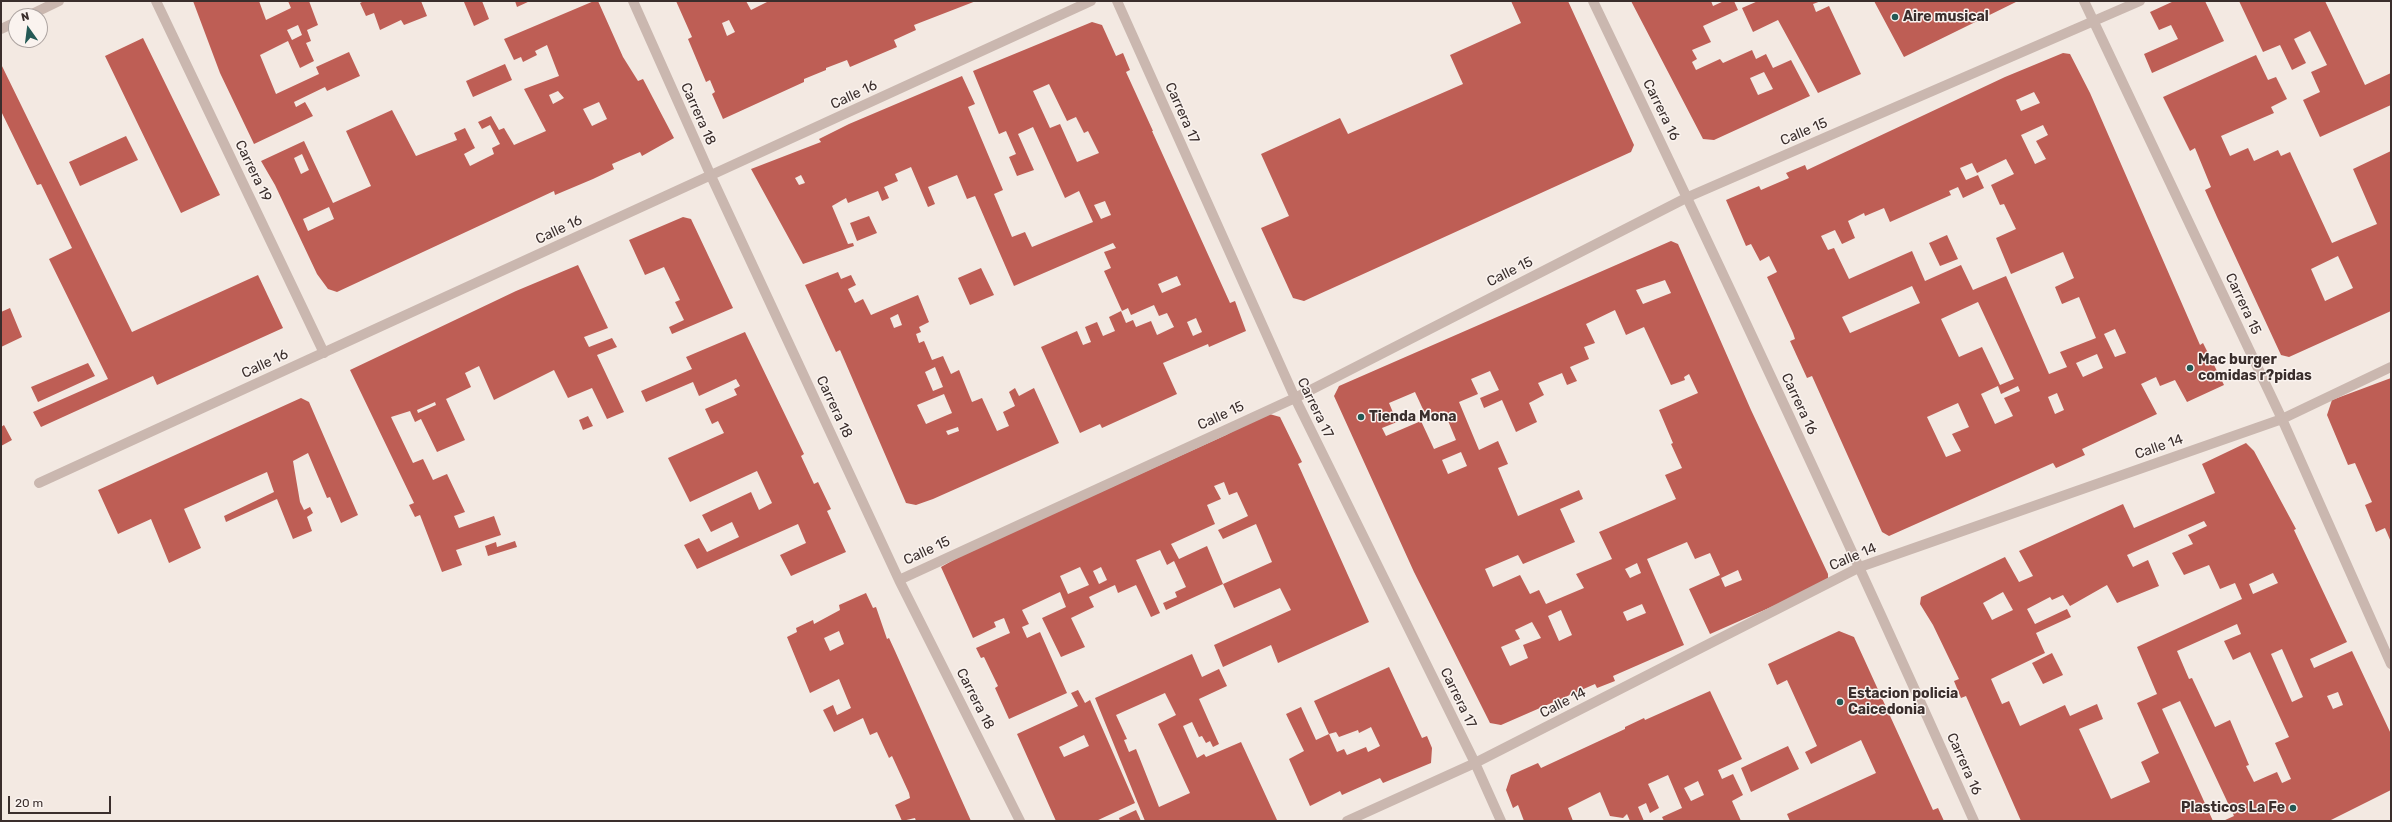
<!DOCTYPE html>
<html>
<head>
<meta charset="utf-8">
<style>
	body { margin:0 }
	#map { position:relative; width:2392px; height:822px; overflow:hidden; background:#f3e9e2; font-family:Rubik,sans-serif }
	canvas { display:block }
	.frame { position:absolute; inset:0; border:2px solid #3a2e2c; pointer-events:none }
	.north { position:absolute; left:8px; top:8px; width:40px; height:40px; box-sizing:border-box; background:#faf3ef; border:1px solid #ada4a1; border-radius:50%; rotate:346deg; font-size:11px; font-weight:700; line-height:16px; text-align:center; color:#3a2e2c }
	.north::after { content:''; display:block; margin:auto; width:14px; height:18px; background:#245955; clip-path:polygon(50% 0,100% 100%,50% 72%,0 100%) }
	.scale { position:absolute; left:8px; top:796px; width:103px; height:18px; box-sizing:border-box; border:2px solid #3a2e2c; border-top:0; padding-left:5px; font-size:12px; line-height:14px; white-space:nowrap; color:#3a2e2c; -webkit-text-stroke:3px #faf3ef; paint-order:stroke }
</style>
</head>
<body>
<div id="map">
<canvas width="2392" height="822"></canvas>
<div class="frame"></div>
<div class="north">N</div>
<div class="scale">20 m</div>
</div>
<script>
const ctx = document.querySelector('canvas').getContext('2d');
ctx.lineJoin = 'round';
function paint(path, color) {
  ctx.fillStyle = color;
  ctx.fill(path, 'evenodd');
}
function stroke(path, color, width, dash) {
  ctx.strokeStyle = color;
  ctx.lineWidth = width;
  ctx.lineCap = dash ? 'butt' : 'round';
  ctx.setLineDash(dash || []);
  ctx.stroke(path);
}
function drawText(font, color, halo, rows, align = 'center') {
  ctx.font = font + ' Rubik,sans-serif';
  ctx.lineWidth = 3;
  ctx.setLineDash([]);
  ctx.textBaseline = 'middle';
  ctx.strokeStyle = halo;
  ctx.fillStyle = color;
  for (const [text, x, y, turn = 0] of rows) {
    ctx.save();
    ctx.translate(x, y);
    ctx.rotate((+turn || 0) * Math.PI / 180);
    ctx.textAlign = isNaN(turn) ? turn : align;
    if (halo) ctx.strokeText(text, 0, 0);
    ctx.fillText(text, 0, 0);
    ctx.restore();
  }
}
paint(new Path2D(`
	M193 1H259L266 20 291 8 288 1H309L318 25 307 30 311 41 306 43 314 61 300 68 288 41 260 55 276 94 319 74 316 67 349 52 360 76 327 91 325 87 294 102 296 107 305 102 313 116 254 144 220 73ZM298 25 302 35 292 40 287 30Z
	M364 1H421L427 16 404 25 401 20 380 30 374 13 366 16 360 3Z
	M467 1H482L489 19 474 26 464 2Z
	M515 1H530L517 7Z
	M594 1H598L623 57 638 81 643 79 674 138 642 156 640 152 612 164 614 169 593 179 555 195 554 191 337 292 328 289 317 274 275 185 261 161 304 141 333 203 371 186 346 131 392 110 416 156 457 140 454 133 465 128 475 148 464 154 470 166 494 154 492 148 500 144 490 125 482 129 478 122 491 116 499 130 504 128 514 145 546 131 524 89 559 76 547 45 535 51 537 55 523 62 521 57 514 60 504 39ZM558 91 564 98 553 104 549 95ZM599 102 607 119 592 126 583 109ZM302 154 309 170 301 174 294 158ZM329 207 334 219 308 231 303 219Z
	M676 1H746L751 10 769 1H976L914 25 916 30 894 40 897 47 850 67 847 60 826 68V70L804 79V82L723 119 712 94 715 92 710 80 706 82 688 39 692 37ZM729 20 735 32 727 36 722 23Z
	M1511 1H1568L1634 145 1631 152 1304 301 1293 298 1261 228 1289 216 1261 154 1340 118 1348 134 1463 84 1450 55 1521 23Z
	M1631 1H1711L1713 6 1724 1H1734L1738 10 1703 26 1711 42 1692 50 1697 59 1692 62 1696 70 1720 59 1723 63 1752 50 1756 59 1766 54 1773 68 1791 60 1810 96 1714 140 1703 139ZM1764 72 1773 89 1758 95 1750 78Z
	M1758 1H1821L1813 4 1816 12 1829 6 1861 74 1818 93 1778 20 1753 32 1742 8Z
	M1874 1H2018L1904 57Z
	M2174 1H2205L2224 41 2152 73 2144 54 2178 39 2171 25 2159 30 2150 12Z
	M2239 1H2325L2365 85 2391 73V105L2320 137 2303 100 2320 92 2311 72 2327 65 2310 31 2294 39 2306 63 2292 70 2280 45 2263 52Z
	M1092 22 1102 25 1116 56 1123 53 1130 70 1126 72 1153 131H1152L1230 303 1235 301 1246 331 1209 347 1208 344 1163 363 1177 394 1102 428 1100 424 1080 433 1041 347 1077 331 1083 345 1091 342 1085 327 1097 322 1103 336 1115 331 1109 317 1121 311 1126 323 1133 320 1136 327 1151 321 1157 335 1174 327 1167 313 1159 316 1154 305 1131 315 1128 308 1122 311 1104 271 1111 268 1104 252 1116 248 1113 243 1014 286 975 196 967 199 957 175 928 187 935 204 928 207 911 167 895 174 898 181 884 187 889 198 882 201 878 191 848 203 846 198 832 206 848 244 853 243 854 246 803 264 751 169 821 142 819 139 849 124 962 76 975 104 968 107 1003 190 994 194 1012 237 1025 232 1032 247 1093 222 1079 191 1065 198 1033 127 1018 134 1034 170 1017 176 1009 157 1016 154 1006 131 999 134 973 71ZM1049 84 1067 121 1076 117 1084 133 1088 131 1099 153 1077 162 1060 124 1050 128 1033 91ZM801 175 805 183 799 185 795 178ZM1105 201 1111 215 1101 219 1094 205ZM1177 276 1181 285 1162 293 1158 284ZM1196 318 1202 332 1193 336 1187 322Z
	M143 38 220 195 181 213 105 56Z
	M2063 53 2070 54 2090 93 2200 345 2203 343 2224 385 2187 402 2175 380 2160 386 2156 377 2141 384 2157 414 2082 449 2085 455 2056 468 2053 463 1889 536 1882 532 1812 376 1807 378 1790 341 1795 339 1793 333 1767 277 1777 272 1769 256 1760 261 1751 244 1746 246 1726 200 1759 186 1761 190 1789 178 1786 173 1805 165 1807 170 2005 77ZM2034 92 2040 103 2021 111 2016 100ZM2043 125 2048 135 2036 141 2046 159 2035 164 2021 135ZM2006 159 2014 174 1991 185 2000 205 2004 204 2016 229 1996 238 2011 274 2063 252 2074 278 2055 287 2062 304 2079 297 2096 338 2060 352 2067 367 2049 374 2006 276 1973 290 1961 265 1925 281 1912 251 1849 279 1834 248 1828 250 1821 236 1835 230 1842 244 1855 238 1848 221 1864 213 1865 216 1884 208 1890 222 1951 195 1949 191 1958 187 1963 198 1984 188 1978 175 1966 180 1960 168 1972 163 1977 173ZM1912 286 1920 303 1850 333 1842 317ZM1978 302 2014 379 2000 385 1982 347 1959 357 1941 319ZM2115 329 2126 353 2115 357 2104 334ZM2097 354 2103 368 2083 377 2076 363ZM1998 386 2001 394 2018 386 2020 391 2004 398 2013 416 1995 424 1981 394ZM2057 393 2064 410 2055 414 2048 397ZM1958 403 1969 427 1952 434 1961 451 1946 457 1927 417Z
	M2256 55 2268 80 2276 77 2287 99 2271 107 2274 113 2221 136 2230 156 2248 148 2254 161 2278 150 2281 156 2290 152 2332 243 2377 224 2353 169 2391 151V311L2289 357 2281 355 2217 217 2205 190 2211 187 2195 148 2190 151 2163 97ZM2338 256 2353 288 2325 301 2311 269Z
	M1 64 132 332 258 275 283 328 157 385 153 376 41 427 33 412 108 379 49 259 72 248 41 184 37 185 1 111Z
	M505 64 512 80 473 97 466 81Z
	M126 136 138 160 80 186 69 162Z
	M869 216 877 233 857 241 850 223Z
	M683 217 691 219 733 308 672 334 669 327 684 320 675 302 680 300 664 267 645 275 629 240Z
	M1947 235 1958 259 1940 266 1929 243Z
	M1671 241 1678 244 1751 410 1828 574V582L1710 634 1689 589 1720 575 1710 553 1695 559 1687 542 1647 559 1684 645 1613 676 1615 681 1597 688 1595 684 1501 725 1490 723 1414 572 1334 396 1339 386ZM1665 280 1671 293 1643 304 1636 290ZM1615 310 1626 335 1644 327 1671 385 1685 380 1684 377 1689 374 1698 393 1659 410 1673 443 1671 444 1682 468 1665 475 1676 499 1599 532 1612 559 1576 574 1584 588 1546 604 1539 590 1530 594 1520 575 1493 587 1485 569 1518 555 1523 564 1575 542 1560 509 1583 499 1579 490 1518 516 1498 468 1508 464 1498 441 1479 450 1459 402 1478 394 1471 379 1490 371 1499 390 1480 398 1484 408 1502 400 1516 432 1537 422 1529 403 1544 395 1538 383 1562 373 1567 385 1577 381 1570 367 1589 359 1584 347 1595 343 1586 324ZM1415 392 1427 418 1444 411 1456 440 1434 449 1421 421 1386 436 1382 428 1397 422 1389 403ZM1461 452 1467 466 1448 474 1442 460ZM1637 563 1641 573 1630 578 1625 569ZM1738 570 1742 580 1725 587 1721 578ZM1642 604 1646 613 1627 621 1623 612ZM1561 610 1572 635 1559 641 1548 616ZM1532 622 1541 638 1523 645 1528 658 1510 666 1501 647 1520 639 1515 630Z
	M578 265 608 328 584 337 589 347 612 338 617 347 597 355 624 412 607 419 592 388 568 398 554 370 494 400 479 366 465 373 471 387 446 399 465 440 437 452 421 419 415 422 410 411 391 417 413 463 423 459 433 480 447 474 465 512 454 516 459 528 494 516 501 535 456 550 462 565 442 572 420 515 415 517 409 505 414 503 350 370 516 291ZM435 402 436 405 418 413 417 410Z
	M981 268 994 295 970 305 958 278Z
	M838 272 841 279 851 275 856 285 848 289 855 303 863 299 871 315 918 295 929 322 919 327 921 332 916 334 919 343 924 341 932 360 943 356 951 374 959 370 972 402 982 398 997 431 1009 426 1003 412 1015 406 1009 392 1015 388 1019 396 1034 388 1059 443 933 499 916 505 906 503 840 350 836 352 805 285ZM898 314 902 325 894 328 890 318ZM935 367 943 387 933 391 925 372ZM944 394 952 413 926 424 917 405ZM958 427 959 431 948 435 946 431Z
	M10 308 22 337 1 347V312Z
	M745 332 804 454 801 456 814 484 818 482 831 509 827 511 846 552 791 576 780 555 806 543 798 524 697 569 684 545 699 538 707 552 739 537 732 522 711 532 702 515 751 492 759 510 772 503 757 471 690 502 668 458 724 433 718 421 712 424 705 409 737 395 734 389 740 386 736 379 699 396 693 382 646 402 641 391 692 369 686 357Z
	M88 363 95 376 38 402 31 387Z
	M2391 378V542L2385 528 2376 532 2365 505 2372 502 2355 463 2348 465 2327 415 2332 400Z
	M301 398 309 402 358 515 341 523 330 497 327 498 308 453 293 461 300 502 304 510 310 507 313 513 307 517 312 531 293 539 277 499 226 522 224 516 274 492 267 472 184 509 201 548 169 563 151 519 118 534 98 490Z
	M1266 413 1280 417 1302 462 1298 464 1369 622 1278 663 1271 645 1223 667 1214 645 1291 610 1280 588 1234 608 1223 584 1272 562 1256 524 1223 539 1218 530 1248 516 1237 492 1229 495 1224 482 1214 486 1221 499 1207 505 1215 524 1171 544 1179 559 1207 546 1223 584 1166 610 1163 603 1177 597 1175 592 1186 587 1174 561 1167 565 1160 550 1136 560 1160 613 1151 617 1136 585 1118 593 1115 585 1093 595 1089 597 1094 607 1071 618 1085 647 1061 657 1042 618 1066 607 1060 592 1022 610 1029 624 1022 627 1027 638 1040 632 1067 693 1009 719 995 688 998 686 984 657 981 658 976 648 1010 633 1004 618 994 622 996 627 973 638 941 567 964 554 1226 435ZM1080 567 1089 585 1068 594 1060 576ZM1101 567 1107 580 1099 584 1093 571Z
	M588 416 593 426 583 430 579 420Z
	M4 425 12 440 1 446V427Z
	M2246 443 2254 451 2296 529 2294 530 2347 642 2310 659 2314 668 2352 651 2391 734V790L2329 821H2223L2234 816 2180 701 2162 709 2213 821H2021L1966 696 1961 698 1954 681 1959 679 1933 625 1920 604 1921 597 2005 557 2019 582 2033 576 2019 551 2123 504 2134 528 2215 493 2202 464ZM2204 521 2207 526 2188 535 2193 544 2172 553 2184 575 2209 565 2220 589 2235 583 2242 599 2137 647 2157 694 2137 703 2159 753 2141 762 2150 782 2111 799 2079 729 2103 719 2097 704 2070 716 2065 705 2020 726 2009 701 2002 704 1991 679 2045 653 2036 633 2071 617 2067 609 2035 624 2027 609 2050 597 2052 600 2063 595 2070 606 2107 585 2117 603 2159 586 2148 560 2133 567 2127 555ZM2273 573 2278 583 2253 594 2249 584ZM2003 592 2013 610 1992 620 1983 603ZM2237 624 2241 634 2224 641 2233 660 2250 652 2289 737 2275 743 2291 779 2282 783 2277 772 2254 782 2246 766 2249 765 2230 720 2215 727 2192 678 2189 679 2177 651ZM2282 649 2303 697 2292 702 2271 654ZM2338 692 2343 705 2333 709 2327 696Z
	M515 541 517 547 488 556 485 546 496 542 497 547Z
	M866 593 873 608 876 607 887 639 889 638 895 651 971 821H916L915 818 902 821 895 805 910 798 909 793 892 756 889 758 877 732 870 735 863 718 834 732 823 710 833 705 837 715 851 708 839 679 810 693 787 637 797 632 796 628 813 620 814 624 840 610 839 605ZM839 631 844 644 830 651 824 638Z
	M1839 631 1854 637 1933 810 1938 808 1944 821H1790L1787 814 1876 773 1861 740 1811 764 1805 752 1817 746 1787 680 1777 685 1768 664Z
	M2052 653 2063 675 2043 684 2032 663Z
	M1192 654 1202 677 1219 669 1227 686 1199 699 1219 744 1213 747 1210 741 1206 743 1202 736 1199 737 1192 722 1183 726 1197 758 1204 754 1206 757 1241 742 1277 820 1145 821 1095 698ZM1165 693 1176 715 1158 724 1190 793 1159 807 1136 749 1129 752 1124 740 1127 739 1116 715Z
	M1389 667 1422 738 1427 736 1432 748 1431 763 1383 783 1380 778 1342 795 1340 791 1310 806 1289 759 1304 751 1286 714 1301 707 1316 740 1329 734 1337 752 1344 749 1347 755 1366 747 1368 752 1380 746 1371 727 1359 733 1358 730 1339 737 1336 732 1329 734 1314 701Z
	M1078 690 1085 703 1090 700 1135 803 1096 821H1056L1017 734 1078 706 1071 693ZM1084 735 1089 746 1064 757 1059 747Z
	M1710 691 1742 759 1718 770 1722 779 1733 774 1743 795 1732 801 1741 821H1664L1662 817 1682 808 1668 775 1648 784 1659 808 1650 813 1646 803 1638 807 1644 821H1630L1627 814 1623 818 1610 816 1600 792 1568 808 1573 821H1524L1518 805 1513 808 1506 790 1511 775 1538 763 1541 768 1625 729V727L1644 718 1645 720ZM1698 781 1704 795 1691 801 1684 788Z
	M1788 746 1799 769 1751 792 1741 768Z
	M1136 810 1141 821H1120L1119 818Z`), '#be5e55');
stroke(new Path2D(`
	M156 1 324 353
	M633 1 711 176 899 580 1020 821
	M1117 1 1295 398 1475 763 1501 821
	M1593 1C1724 273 1851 546 1974 821
	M2084 1 2282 419 2391 664
	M28 16 59 1
	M1 29 16 22
	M39 483 1091 1
	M899 580 1295 398 1688 197 2140 1
	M1347 821 1475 763 1860 567 2282 419 2391 367`), '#cab7af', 10);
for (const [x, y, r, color] of [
	[1895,17,4,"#245955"],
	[2190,368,4,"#245955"],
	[1361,417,4,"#245955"],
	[1840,702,4,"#245955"],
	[2293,808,4,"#245955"]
]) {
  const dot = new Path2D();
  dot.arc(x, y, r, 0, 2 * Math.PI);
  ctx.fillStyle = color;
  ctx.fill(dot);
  stroke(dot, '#faf3ef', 1.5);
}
drawText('bold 14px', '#3a2e2c', '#faf3ef', [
	["Aire musical",1903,17],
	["Mac burger",2198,360],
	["comidas r?pidas",2198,376],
	["Tienda Mona",1369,417],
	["Estacion policia",1848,694],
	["Caicedonia",1848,710],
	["Plasticos La Fe",2285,808,"right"]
], 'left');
drawText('14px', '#3a2e2c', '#faf3ef', [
	["Calle 16",854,95,-25],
	["Carrera 16",1661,110,64],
	["Carrera 17",1182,113,66],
	["Carrera 18",698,114,66],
	["Calle 15",1804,132,-23],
	["Carrera 19",253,171,64],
	["Calle 16",559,230,-25],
	["Calle 15",1510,272,-27],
	["Carrera 15",2243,304,65],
	["Calle 16",265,364,-25],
	["Carrera 16",1799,404,65],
	["Carrera 18",834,407,65],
	["Carrera 17",1315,408,64],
	["Calle 15",1221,416,-25],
	["Calle 14",2159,447,-19],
	["Calle 15",927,551,-25],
	["Calle 14",1853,557,-23],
	["Carrera 17",1458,698,64],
	["Carrera 18",975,699,63],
	["Calle 14",1563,703,-27],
	["Carrera 16",1964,764,66]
]);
</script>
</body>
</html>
